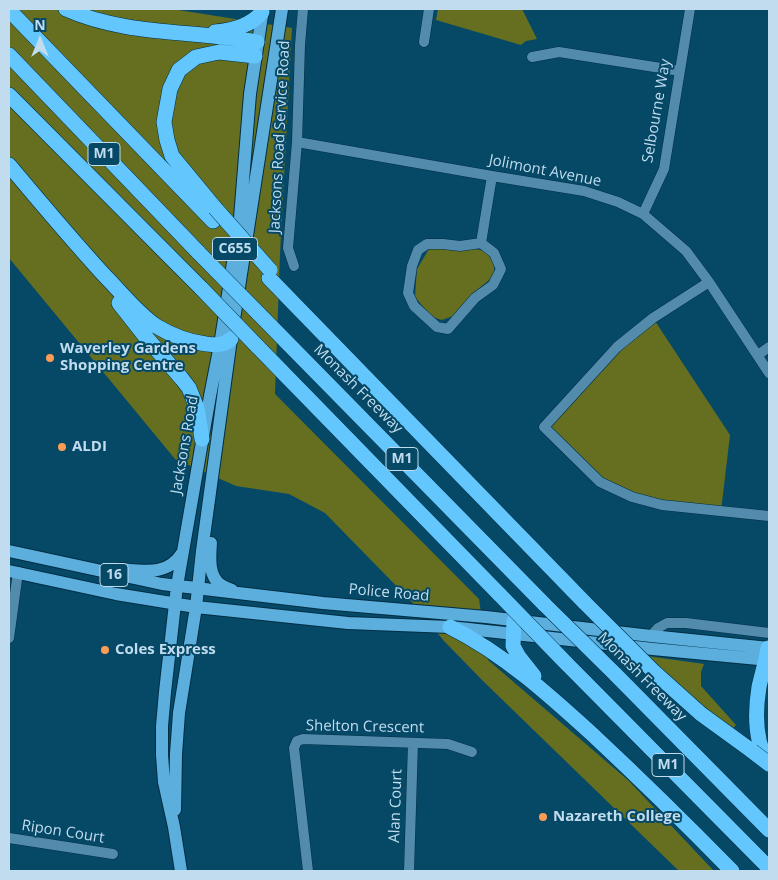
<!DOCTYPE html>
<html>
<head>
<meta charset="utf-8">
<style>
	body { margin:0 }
	#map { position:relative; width:778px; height:880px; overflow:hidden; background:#064967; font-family:"Open Sans",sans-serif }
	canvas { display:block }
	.frame { position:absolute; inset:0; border:10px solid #c0dcee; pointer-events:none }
	.north { position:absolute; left:15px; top:15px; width:50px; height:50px; -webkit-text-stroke:4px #064967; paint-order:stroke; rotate:0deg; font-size:14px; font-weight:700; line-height:20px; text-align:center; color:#c0dcee }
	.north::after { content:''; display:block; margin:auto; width:18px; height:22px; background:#c0dcee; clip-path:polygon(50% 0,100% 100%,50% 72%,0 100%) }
</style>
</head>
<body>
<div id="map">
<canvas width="778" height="880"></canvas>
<div class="frame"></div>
<div class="north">N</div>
</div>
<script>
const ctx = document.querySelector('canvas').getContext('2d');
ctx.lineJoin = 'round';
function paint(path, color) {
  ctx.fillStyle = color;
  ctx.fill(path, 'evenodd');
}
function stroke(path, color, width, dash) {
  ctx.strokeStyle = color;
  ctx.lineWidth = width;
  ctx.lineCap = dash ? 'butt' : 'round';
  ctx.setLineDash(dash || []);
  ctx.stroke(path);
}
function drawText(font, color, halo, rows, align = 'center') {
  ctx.font = font + ' "Open Sans",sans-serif';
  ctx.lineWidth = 4;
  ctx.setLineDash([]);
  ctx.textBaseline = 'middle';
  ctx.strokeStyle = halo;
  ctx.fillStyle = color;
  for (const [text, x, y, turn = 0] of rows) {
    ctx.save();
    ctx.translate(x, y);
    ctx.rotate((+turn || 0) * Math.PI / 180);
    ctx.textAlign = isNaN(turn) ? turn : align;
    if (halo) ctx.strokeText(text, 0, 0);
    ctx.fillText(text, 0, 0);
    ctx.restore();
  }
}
paint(new Path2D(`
	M9 9H172L292 28 280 254 275 394 479 599 488 660 629 781 714 871H679L483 681 444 641 411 601 325 513 289 494 236 486 175 459 9 258Z
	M438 9H522L537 39 526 41 521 45 436 20Z
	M429 249H474L486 251 494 263V273L489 280 471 295 453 316 442 320 432 317 415 297 417 269Z
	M653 318 730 435 721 511 662 505 600 482 544 428 617 347Z
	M647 656 704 664 701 672V686L736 725 731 730 671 680Z`), '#666f1f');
const minor = new Path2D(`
	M424 42 429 9
	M532 57 559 52 680 71
	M297 142 492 176 584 191 618 202 643 214 686 251 709 282 769 373
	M643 214 664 169 690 9
	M481 243 494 253 501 269 493 285 475 298 448 329 437 327 414 306 408 293 412 266 418 250 427 244H443L460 246Z
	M481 243 492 176
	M294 266 288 248 297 142 300 45 303 9
	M709 282 653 318 617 347 544 427 600 482 632 497 662 505 769 516
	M758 355 769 347
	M651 636 658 628 667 623H686L769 633
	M9 638 18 572
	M9 838 113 854
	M308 871 294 748 297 741 303 739 448 744 472 752
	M409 871 413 743`);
const major = new Path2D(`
	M211 543C210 557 208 576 221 585 224 587 229 589 232 590
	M9 551 162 584 323 603 486 617 651 636 769 648
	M121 569C144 571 168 576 182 553
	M9 571 116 594 196 607 348 623 450 627 653 649 769 660
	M175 810 176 754 179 713 196 607 202 551 231 339 282 9
	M181 871 174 827 164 782 162 755V726L165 692 177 586 210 396 220 345 240 218 250 94 263 9`);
const highway = new Path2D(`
	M66 9C126 36 194 30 257 42
	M9 10 213 221
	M215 32C233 30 251 26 262 12
	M9 55 199 253
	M9 95 202 289
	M9 165C40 202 71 239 104 275 121 292 136 312 156 326 171 335 189 342 206 344 216 345 223 346 231 339
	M215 208 172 156 167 140 164 122 170 89 179 70 196 57 219 52 255 56
	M269 278 585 603
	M119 303 145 336 182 379 189 388 197 408 202 439
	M258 313 545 605
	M257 346 500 595
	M514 621 513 646 519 657 534 676
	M450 627C504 654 549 695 593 735 640 779 687 825 732 871
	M768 648C766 662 762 673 759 687 755 712 754 740 768 763
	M566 663 769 868
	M653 671 701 714 752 751
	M615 674 769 830`);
stroke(minor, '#002e44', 11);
stroke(major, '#002e44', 14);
stroke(highway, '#002e44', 16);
stroke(minor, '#528bac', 10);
stroke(major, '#5caedd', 12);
stroke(highway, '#63c6fd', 15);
const highwayBridge = new Path2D(`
	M215 208 270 270
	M199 253 258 313
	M202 289 257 346
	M500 595 566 663
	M585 603 653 671
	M545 605 615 674
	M752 751 769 764`);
stroke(highwayBridge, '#002e44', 16, []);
stroke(highwayBridge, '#63c6fd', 15);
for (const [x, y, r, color] of [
	[50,358,5,"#fd9d55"],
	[62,447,5,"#fd9d55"],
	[105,650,5,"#fd9d55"],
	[543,817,5,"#fd9d55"]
]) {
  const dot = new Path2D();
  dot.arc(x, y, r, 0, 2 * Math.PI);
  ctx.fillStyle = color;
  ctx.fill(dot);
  stroke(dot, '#064967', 2);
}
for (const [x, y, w] of [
	[104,154,32],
	[235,249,45],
	[402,459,32],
	[114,575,28],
	[668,765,32]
]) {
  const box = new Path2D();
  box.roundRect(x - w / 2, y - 11.5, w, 23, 4);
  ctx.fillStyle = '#064967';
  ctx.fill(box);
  stroke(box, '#c0dcee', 1);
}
drawText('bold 14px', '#c0dcee', null, [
	["M1",104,154],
	["C655",235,249],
	["M1",402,459],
	["16",114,575],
	["M1",668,765]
]);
drawText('15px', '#c0dcee', '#064967', [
	["Selbourne Way",657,111,-80],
	["Jacksons Road Service Road",280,137,-87],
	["Jolimont Avenue",545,171,11],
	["Monash Freeway",358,389,45],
	["Jacksons Road",185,445,-80],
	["Police Road",389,593,5],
	["Monash Freeway",642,677,45],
	["Shelton Crescent",365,727,1],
	["Alan Court",396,806,-88],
	["Ripon Court",63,832,9]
]);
drawText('bold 15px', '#c0dcee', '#064967', [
	["Waverley Gardens",60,349],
	["Shopping Centre",60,366],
	["ALDI",72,447],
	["Coles Express",115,650],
	["Nazareth College",553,817]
], 'left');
</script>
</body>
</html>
